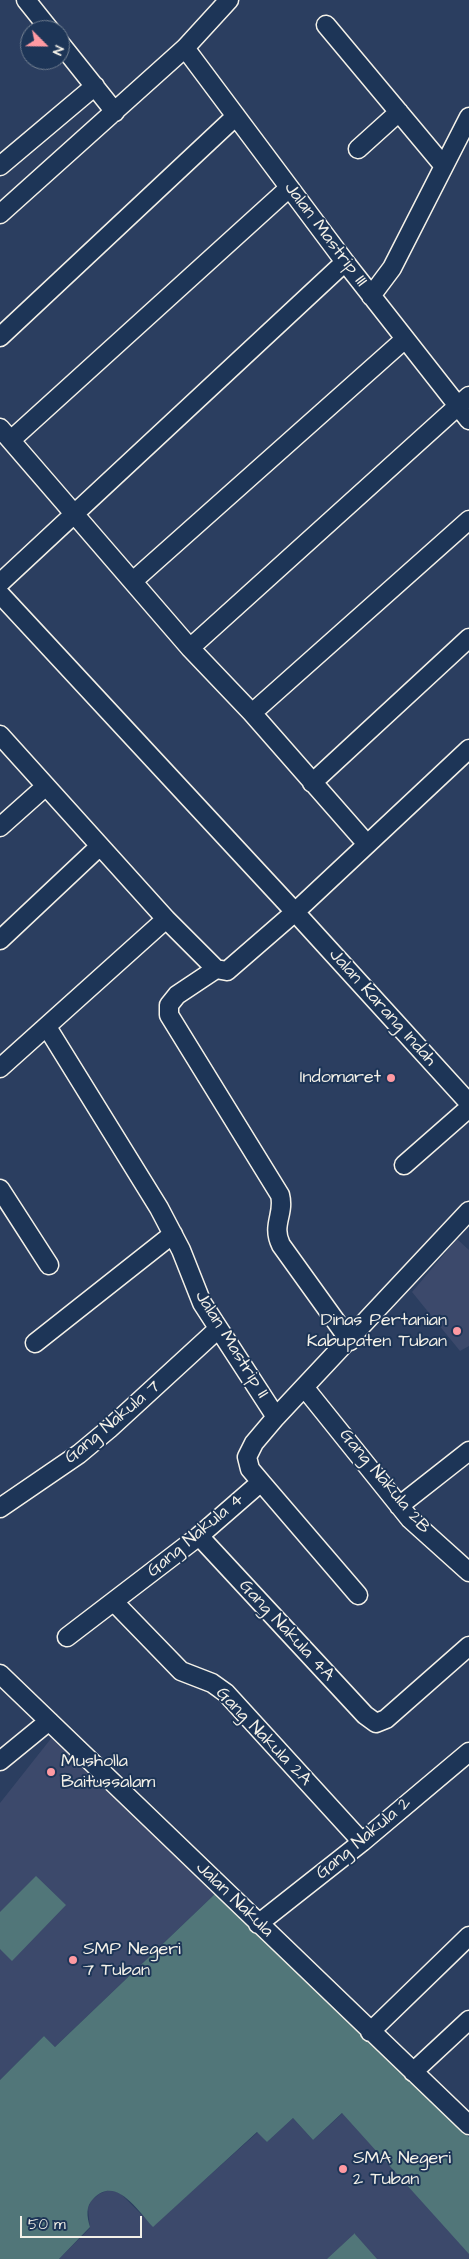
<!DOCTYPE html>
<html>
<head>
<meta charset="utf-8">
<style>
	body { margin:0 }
	#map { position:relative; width:469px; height:2259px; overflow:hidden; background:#2b3e60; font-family:"Architects Daughter",sans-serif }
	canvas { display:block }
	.north { position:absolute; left:20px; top:20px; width:50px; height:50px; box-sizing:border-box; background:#1d3557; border:1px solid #738091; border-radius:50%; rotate:113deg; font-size:14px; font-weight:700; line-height:20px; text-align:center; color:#f4f1e8 }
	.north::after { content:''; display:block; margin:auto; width:18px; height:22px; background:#ff9aa2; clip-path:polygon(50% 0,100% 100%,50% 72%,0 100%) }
	.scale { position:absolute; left:20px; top:2216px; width:122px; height:22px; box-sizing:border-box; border:2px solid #f4f1e8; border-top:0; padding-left:6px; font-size:15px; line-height:18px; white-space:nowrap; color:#f4f1e8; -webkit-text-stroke:4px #1d3557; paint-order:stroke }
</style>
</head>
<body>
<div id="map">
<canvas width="469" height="2259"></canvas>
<div class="north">N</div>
<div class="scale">50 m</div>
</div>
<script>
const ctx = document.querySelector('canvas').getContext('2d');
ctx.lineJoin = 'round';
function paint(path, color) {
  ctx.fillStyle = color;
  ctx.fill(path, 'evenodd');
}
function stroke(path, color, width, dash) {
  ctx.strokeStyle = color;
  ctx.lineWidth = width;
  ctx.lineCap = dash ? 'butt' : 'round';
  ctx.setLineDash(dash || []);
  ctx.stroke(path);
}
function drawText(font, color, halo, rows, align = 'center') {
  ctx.font = font + ' "Architects Daughter",sans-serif';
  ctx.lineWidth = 4;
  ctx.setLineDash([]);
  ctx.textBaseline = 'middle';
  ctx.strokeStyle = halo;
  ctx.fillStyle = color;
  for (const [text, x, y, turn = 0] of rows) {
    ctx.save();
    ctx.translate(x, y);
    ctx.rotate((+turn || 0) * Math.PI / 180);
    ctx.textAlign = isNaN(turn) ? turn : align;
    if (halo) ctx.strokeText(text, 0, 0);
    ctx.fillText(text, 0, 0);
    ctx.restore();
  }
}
paint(new Path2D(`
	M457 1239 469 1250V1346L460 1351 412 1292Z
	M53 1736 216 1893 55 2047 44 2036 0 2080V1803Z
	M388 2072 469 2148V2259H59L90 2228 88 2208 91 2201 99 2194 109 2190 120 2193 153 2226 258 2132 267 2142 293 2118 313 2140Z`), '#3c496b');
paint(new Path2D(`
	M36 1876 66 1905 12 1961 0 1949V1912Z
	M216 1893 469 2137V2254L342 2113 313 2140 293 2118 267 2142 257 2132 153 2227C139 2212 116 2175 94 2198 85 2206 87 2217 90 2227L59 2259H0V2080L44 2036 55 2047Z
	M354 2233 377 2259H327L354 2234Z`), '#517679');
const minor = new Path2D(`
	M26 0 50 30
	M326 25 443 165
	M60 43 115 112
	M185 48 345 262 469 420
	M358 149 399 112
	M0 166 95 86
	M0 214 185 48 229 0
	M371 296 392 268 469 117
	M0 337 236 116
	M0 428 190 648 252 713 366 843
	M11 440 289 188
	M133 581 405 339
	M0 583 345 262
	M0 594 295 912 469 1103
	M190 648 469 396
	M252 713 469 520
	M0 735 166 919 216 969 227 971 295 912 469 749
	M312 783 469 638
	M0 827 46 786
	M0 940 100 846
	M216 969 177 995 169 1005V1015L280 1195C285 1214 271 1225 281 1245L350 1341
	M47 1027 159 1208 181 1250 202 1303 276 1417 469 1211
	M0 1068 166 919
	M404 1165 469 1108
	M0 1189 49 1265
	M35 1343 173 1234
	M304 1387 410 1519 469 1572
	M261 1482 358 1595
	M399 1506 469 1451
	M0 1508 79 1454 109 1429 218 1329
	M199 1536 365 1715 376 1723 386 1719 469 1646
	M114 1602 181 1671 212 1683 226 1693 362 1842
	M67 1637 199 1536 261 1482 250 1469 247 1457 254 1443 276 1417
	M0 1674 469 2125
	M0 1761 49 1721
	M258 1924 362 1842 469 1752
	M370 2032 469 1936
	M413 2072 469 2020`);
stroke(minor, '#f4f1e8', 21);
stroke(minor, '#1d3557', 18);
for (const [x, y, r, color] of [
	[391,1078,5,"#ff9aa2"],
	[457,1331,5,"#ff9aa2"],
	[51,1772,5,"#ff9aa2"],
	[73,1960,5,"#ff9aa2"],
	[343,2169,5,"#ff9aa2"]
]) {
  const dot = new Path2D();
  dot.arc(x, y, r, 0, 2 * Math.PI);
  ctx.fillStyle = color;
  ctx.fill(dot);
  stroke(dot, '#1d3557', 2);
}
drawText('18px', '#f4f1e8', '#1d3557', [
	["Jalan Mastrip III",325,235,53],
	["Jalan Karang Indah",382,1008,48],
	["Jalan Mastrip II",231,1345,58],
	["Gang Nakula 7",113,1423,-40],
	["Gang Nakula 2B",384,1482,50],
	["Gang Nakula 4",196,1536,-40],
	["Gang Nakula 4A",286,1631,47],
	["Gang Nakula 2A",263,1737,46],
	["Gang Nakula 2",364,1839,-40],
	["Jalan Nakula",234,1900,44]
]);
drawText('18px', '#f4f1e8', '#1d3557', [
	["Indomaret",381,1078,"right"],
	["Dinas Pertanian",447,1321,"right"],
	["Kabupaten Tuban",447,1342,"right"],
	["Musholla",61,1762],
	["Baitussalam",61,1783],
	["SMP Negeri",83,1950],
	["7 Tuban",83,1971],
	["SMA Negeri",353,2159],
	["2 Tuban",353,2180]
], 'left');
</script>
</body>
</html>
